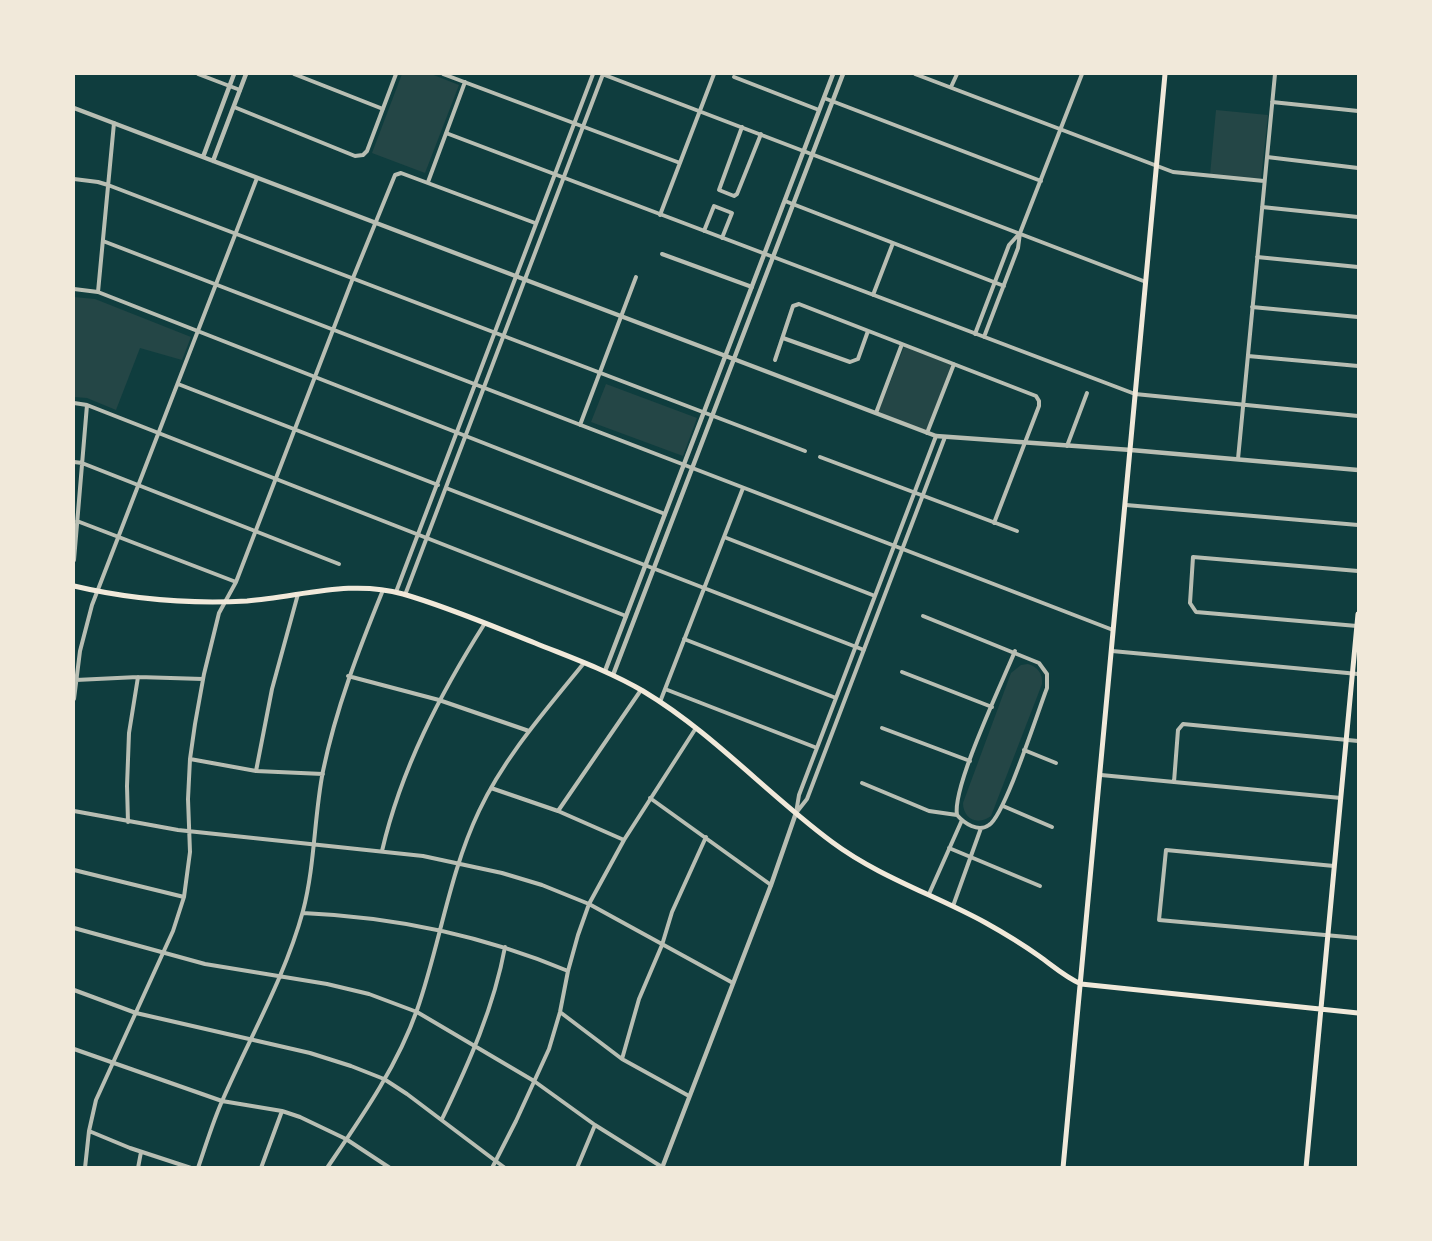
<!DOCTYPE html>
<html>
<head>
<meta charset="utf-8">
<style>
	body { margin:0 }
	#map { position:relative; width:1432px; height:1241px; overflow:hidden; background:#0f3d3e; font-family:"Noto Sans",sans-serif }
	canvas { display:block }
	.frame { position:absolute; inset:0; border:75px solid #f1e9da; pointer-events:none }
</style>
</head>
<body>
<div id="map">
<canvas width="1432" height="1241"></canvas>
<div class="frame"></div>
</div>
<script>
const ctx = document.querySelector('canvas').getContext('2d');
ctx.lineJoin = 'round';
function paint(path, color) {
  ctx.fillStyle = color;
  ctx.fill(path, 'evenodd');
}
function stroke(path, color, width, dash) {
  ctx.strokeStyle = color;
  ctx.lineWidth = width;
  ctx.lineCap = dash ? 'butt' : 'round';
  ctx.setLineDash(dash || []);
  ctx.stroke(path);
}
paint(new Path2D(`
	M402 74H431L459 85 425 173 372 153Z
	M1216 110 1268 115 1261 179 1210 175Z
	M74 297 95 299 191 337 182 360 140 348 116 410 87 398 74 397Z
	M904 347 952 365 926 431 878 413Z
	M606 384 697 418 683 456 591 422Z
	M1028 664C1038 667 1043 674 1042 684L991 816C978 826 963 819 963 803L1011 673 1021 665Z`), '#244646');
stroke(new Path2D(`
	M198 74 240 90
	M294 74 383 109
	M443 74 680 163
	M602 74 1146 282
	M915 74 1173 172 1264 181
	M734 77 819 110
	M951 87 957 74
	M824 98 1041 181
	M1272 102 1358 111
	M234 107 355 156 363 155 367 151 396 74
	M742 127 719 190 734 196 737 194 761 134
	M446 133 1135 394 1358 416
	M1267 157 1358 168
	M74 179 98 182 108 185 805 451
	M428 182 465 82
	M785 201 1004 286
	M1262 207 1358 217
	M660 215 714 74
	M704 231 714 206 732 213 722 238
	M103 241 1113 630
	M662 254 752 287
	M1257 257 1358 267
	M74 289 98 292 665 514
	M98 292 114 123
	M873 295 893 243
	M1252 307 1358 317
	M975 334 1009 245 1019 234
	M984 337 1018 248 1020 233 1082 74
	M783 338 850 362 858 359 868 331
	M1248 356 1358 366
	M775 360 793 306 799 304 1036 396 1039 401V406L994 523
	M178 384 438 485
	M74 403 87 405 626 616
	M876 413 902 344
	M580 425 636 277
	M927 433 954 364
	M1067 446 1087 393
	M820 457 1017 531
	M1238 459 1275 74
	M74 462 82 463 339 564
	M446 488 864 650
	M1126 505 1358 525
	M77 521 236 582
	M724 537 875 596
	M74 560 87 405
	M396 592 593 74
	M405 595 603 74
	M923 616 1039 663 1047 674V688C1038 711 1005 815 989 825 978 833 964 823 957 815 952 787 1002 683 1015 651
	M1357 626 1196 612 1190 603 1193 557 1358 571
	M684 639 836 698
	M1112 651 1358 674
	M902 672 992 707
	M348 676 439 700 529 731
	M76 680 138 677 203 679
	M665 689 817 748
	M74 699 80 651 92 605 257 178
	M660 702 743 488
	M882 728 970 761
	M1024 750 1056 763
	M190 759 256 771 323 774
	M256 771 272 689 298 594
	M1101 775 1341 798
	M1174 782 1178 730 1183 724 1358 741
	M862 783 929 811 957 815
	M491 788 558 811 624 840
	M650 798 771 885
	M1003 806 1052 827
	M74 811 178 830 423 856 502 873 542 885 589 904 733 983
	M558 811 641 690
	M796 813 807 799 945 437
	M796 813 799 795 936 436
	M128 822 127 786 129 733 138 677
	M949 848 1040 886
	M382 851C401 769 440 694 485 623
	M1334 866 1166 850 1159 920 1358 938
	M74 870 184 897
	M929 894 962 820
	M953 906 981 828
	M303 913C395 917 482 935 568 971
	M74 928 205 964 327 984 369 994 417 1012 534 1081 595 1125 662 1167
	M74 990 136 1013 310 1053 351 1066 384 1079 407 1094 505 1168
	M560 1012 622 1059 689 1096
	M74 1049 222 1101 282 1111 300 1117 346 1139 390 1168
	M622 1059 639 999 662 945 672 912 706 837
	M442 1119C469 1063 494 1007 505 947
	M89 1131 130 1148 191 1168
	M85 1168 89 1131 96 1100 173 931 184 897 190 852 188 799 190 759 195 724 204 674 219 613 236 582 353 278 395 175 401 173 535 223
	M138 1168 141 1152
	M198 1168C206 1145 213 1121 223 1099 250 1037 285 977 303 911 315 865 314 817 323 771 336 708 359 649 383 590
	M261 1168 282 1111
	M327 1168C361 1118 397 1067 417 1010 440 944 449 874 479 811 505 756 546 710 584 663
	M492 1168 516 1121 549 1049 560 1012 568 971 578 935 589 904 624 840 696 728
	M577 1168 595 1125`), '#b8beb3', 4);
stroke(new Path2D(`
	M74 108 936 436 1131 450 1358 470
	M203 157 234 74
	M213 161 246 74
	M605 671 833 74
	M613 675 843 74
	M662 1168 771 885 796 813`), '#b8beb3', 4.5);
stroke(new Path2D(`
	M74 586C129 599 190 604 247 601 300 597 350 579 403 594 448 607 492 626 535 643 572 658 609 671 643 691 713 733 767 794 832 842 879 877 935 895 986 923 1004 933 1022 944 1039 956 1053 966 1065 977 1081 984L1358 1013
	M1063 1168 1165 74
	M1306 1168 1358 614`), '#f1e9da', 5);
</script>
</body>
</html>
